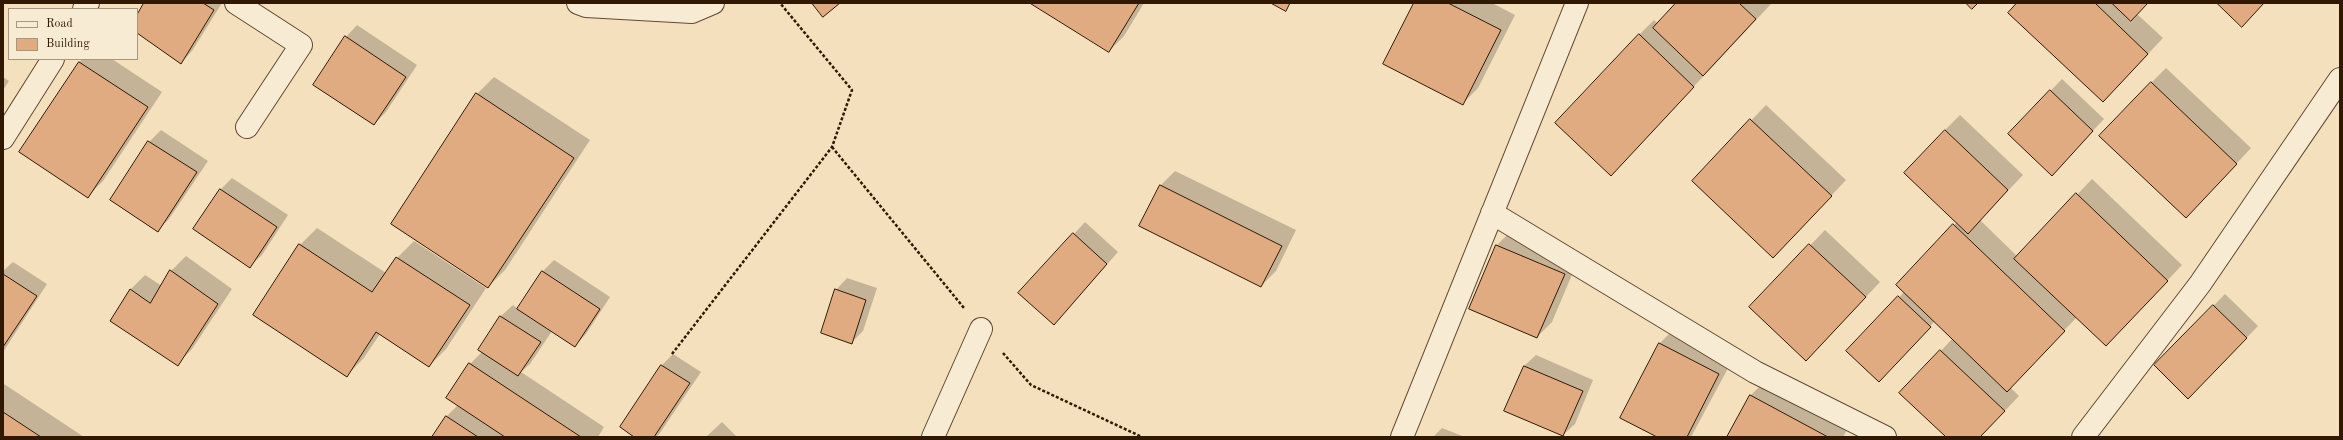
<!DOCTYPE html>
<html>
<head>
<meta charset="utf-8">
<style>
	body { margin:0 }
	#map { position:relative; width:2343px; height:440px; overflow:hidden; background:#f5e0bd; font-family:"Old Standard TT",serif }
	canvas { display:block }
	.frame { position:absolute; inset:0; border:4px solid #311803; pointer-events:none }
	.legend { position:absolute; left:8px; top:8px; width:130px; height:52px; box-sizing:border-box; background:#f8ebd4; border:1px solid #a89780; margin:0; padding:5px 7px; list-style:none; font-size:12px; color:#311803 }
	.legend li { display:flex; align-items:center; gap:8px; height:20px }
	.legend b { width:20px; border:1px solid #a89780 }
</style>
</head>
<body>
<div id="map">
<canvas width="2343" height="440"></canvas>
<div class="frame"></div>
<ul class="legend">
<li><b style="height:5px;background:#f8ebd4"></b>Road</li>
<li><b style="height:11px;background:#e0ab81"></b>Building</li>
</ul>
</div>
<script>
const ctx = document.querySelector('canvas').getContext('2d');
ctx.lineJoin = 'round';
function paint(path, color) {
  ctx.fillStyle = color;
  ctx.fill(path, 'evenodd');
}
function stroke(path, color, width, dash) {
  ctx.strokeStyle = color;
  ctx.lineWidth = width;
  ctx.lineCap = dash ? 'butt' : 'round';
  ctx.setLineDash(dash || []);
  ctx.stroke(path);
}
paint(new Path2D(`
	M145 3H222L192 51 181 63 137 32V17Z
	M1032 3H1144L1124 36 1109 51Z
	M1415 3H1492L1515 15 1478 88 1463 103Z
	M1678 3 1771 4 1626 159 1639 35 1654 20 1658 24Z
	M2019 3H2147L2137 14 2163 38 2118 86Z
	M357 25 417 65 386 112 374 124 346 37Z
	M83 59H112L162 92 103 181 88 196 79 62Z
	M2166 68 2251 148 2201 202 2151 83Z
	M3 77 9 81 3 90Z
	M494 77 590 140 505 270 488 287 477 94Z
	M2062 79 2104 119 2063 163 2009 134Z
	M1766 105 1846 180 1788 242 1693 181Z
	M1960 115 2023 175 1980 220 2018 257 2092 179 2182 265 2121 330 2077 317 2010 387 2019 396 1980 437H1947L1901 393 1953 338 1935 321 1890 369 1848 351 1904 292 1897 285 1957 222 1945 130Z
	M161 130 208 161 169 219 157 231 111 200 149 142Z
	M1175 171 1296 230 1276 271 1261 286 1160 186Z
	M232 178 288 215 262 255 250 266 221 189Z
	M1085 222 1118 252 1065 312 1020 293Z
	M317 228 386 273 397 258 414 241 486 288 446 349 429 366 380 334 363 359 346 376 254 315 300 245Z
	M1512 230 1579 258 1552 322 1537 337 1470 308 1497 245Z
	M1825 230 1880 282 1821 345 1751 307Z
	M186 256 232 289 192 349 177 364 130 290 145 275 162 286 171 271Z
	M554 260 610 297 586 334 575 346 552 331 530 364 521 372 604 427 598 437H433L447 416 458 405 470 364 482 352 480 350 501 316 513 305 518 309 542 272Z
	M13 262 47 284 3 352V271Z
	M847 278 877 288 863 331 852 342 836 290Z
	M2225 294 2258 326 2200 386 2156 365Z
	M1674 329 1733 359 1691 437H1659L1660 343Z
	M673 354 701 372 660 433 656 437H636L621 427 662 365Z
	M1536 355 1593 380 1575 424 1563 435 1524 366Z
	M1766 380 1849 426 1843 437H1728L1751 395Z
	M4 384 84 437H3Z
	M722 422 737 437H706Z
	M1442 428 1465 437H1433Z`), '#0003');
const building = new Path2D(`
	M144 3H203L214 10 181 64 137 33V15Z
	M812 3H840L823 17Z
	M1030 3H1139L1109 52Z
	M1271 3H1290L1286 11Z
	M1414 3H1448L1501 30 1463 105 1383 64Z
	M1676 3H1739L1756 19 1703 76 1653 28Z
	M1966 3H1978L1972 9Z
	M2017 3H2095L2148 54 2103 102 2008 13Z
	M2112 3H2148L2131 21Z
	M2217 3H2264L2242 27Z
	M1639 34 1694 87 1611 176 1555 123Z
	M345 36 406 77 374 125 313 85Z
	M79 62 148 107 88 198 19 152Z
	M2151 82 2237 164 2186 218 2099 136Z
	M2050 90 2093 131 2052 176 2008 134Z
	M476 93 574 158 488 288 391 224Z
	M1750 119 1832 196 1773 258 1692 181Z
	M1945 130 2008 190 1968 234 1904 173Z
	M148 141 197 172 158 232 110 200Z
	M1160 185 1282 246 1261 287 1139 226Z
	M220 189 277 227 250 268 193 229Z
	M2076 193 2168 281 2106 346 2014 259Z
	M1953 224 2065 331 2007 392 1896 285Z
	M1073 233 1107 264 1054 325 1018 293Z
	M299 244 372 292 396 257 470 305 429 367 376 332 347 377 253 315Z
	M1809 244 1866 297 1806 361 1749 307Z
	M1496 245 1565 274 1537 338 1469 309Z
	M170 270 218 304 178 366 110 321 130 289 150 303Z
	M542 271 600 309 575 347 517 309Z
	M3 274 37 296 3 347Z
	M835 289 866 300 852 344 821 333Z
	M1898 296 1931 327 1879 382 1846 351Z
	M2213 305 2247 338 2188 399 2154 365Z
	M500 316 541 342 518 376 478 350Z
	M1659 343 1719 374 1687 437H1657L1620 418Z
	M1940 350 2005 411 1980 437H1946L1899 393Z
	M469 363 581 437H505L446 398Z
	M661 365 690 383 654 437H634L620 427Z
	M1524 366 1583 391 1563 436 1504 411Z
	M1750 395 1828 437H1727Z
	M3 412 41 437H3Z
	M446 416 478 437H432Z`);
paint(building, '#e0ab81');
stroke(building, '#311803', 1);
const minor = new Path2D(`
	M236 3 301 45 247 127
	M578 3 586 6 692 12 713 3
	M84 9 88 3
	M3 138 53 59
	M1492 213 1755 372 1885 437
	M933 437 981 329
	M1402 437 1577 3
	M2083 437 2200 284 2340 79`);
stroke(minor, '#624a32', 24);
stroke(new Path2D(`
	M832 147 964 308
	M1003 353 1031 385 1142 437
	M672 354 832 147 852 90 780 3`), '#311803', 2.5, [3, 2]);
stroke(minor, '#f8ebd4', 22);
</script>
</body>
</html>
